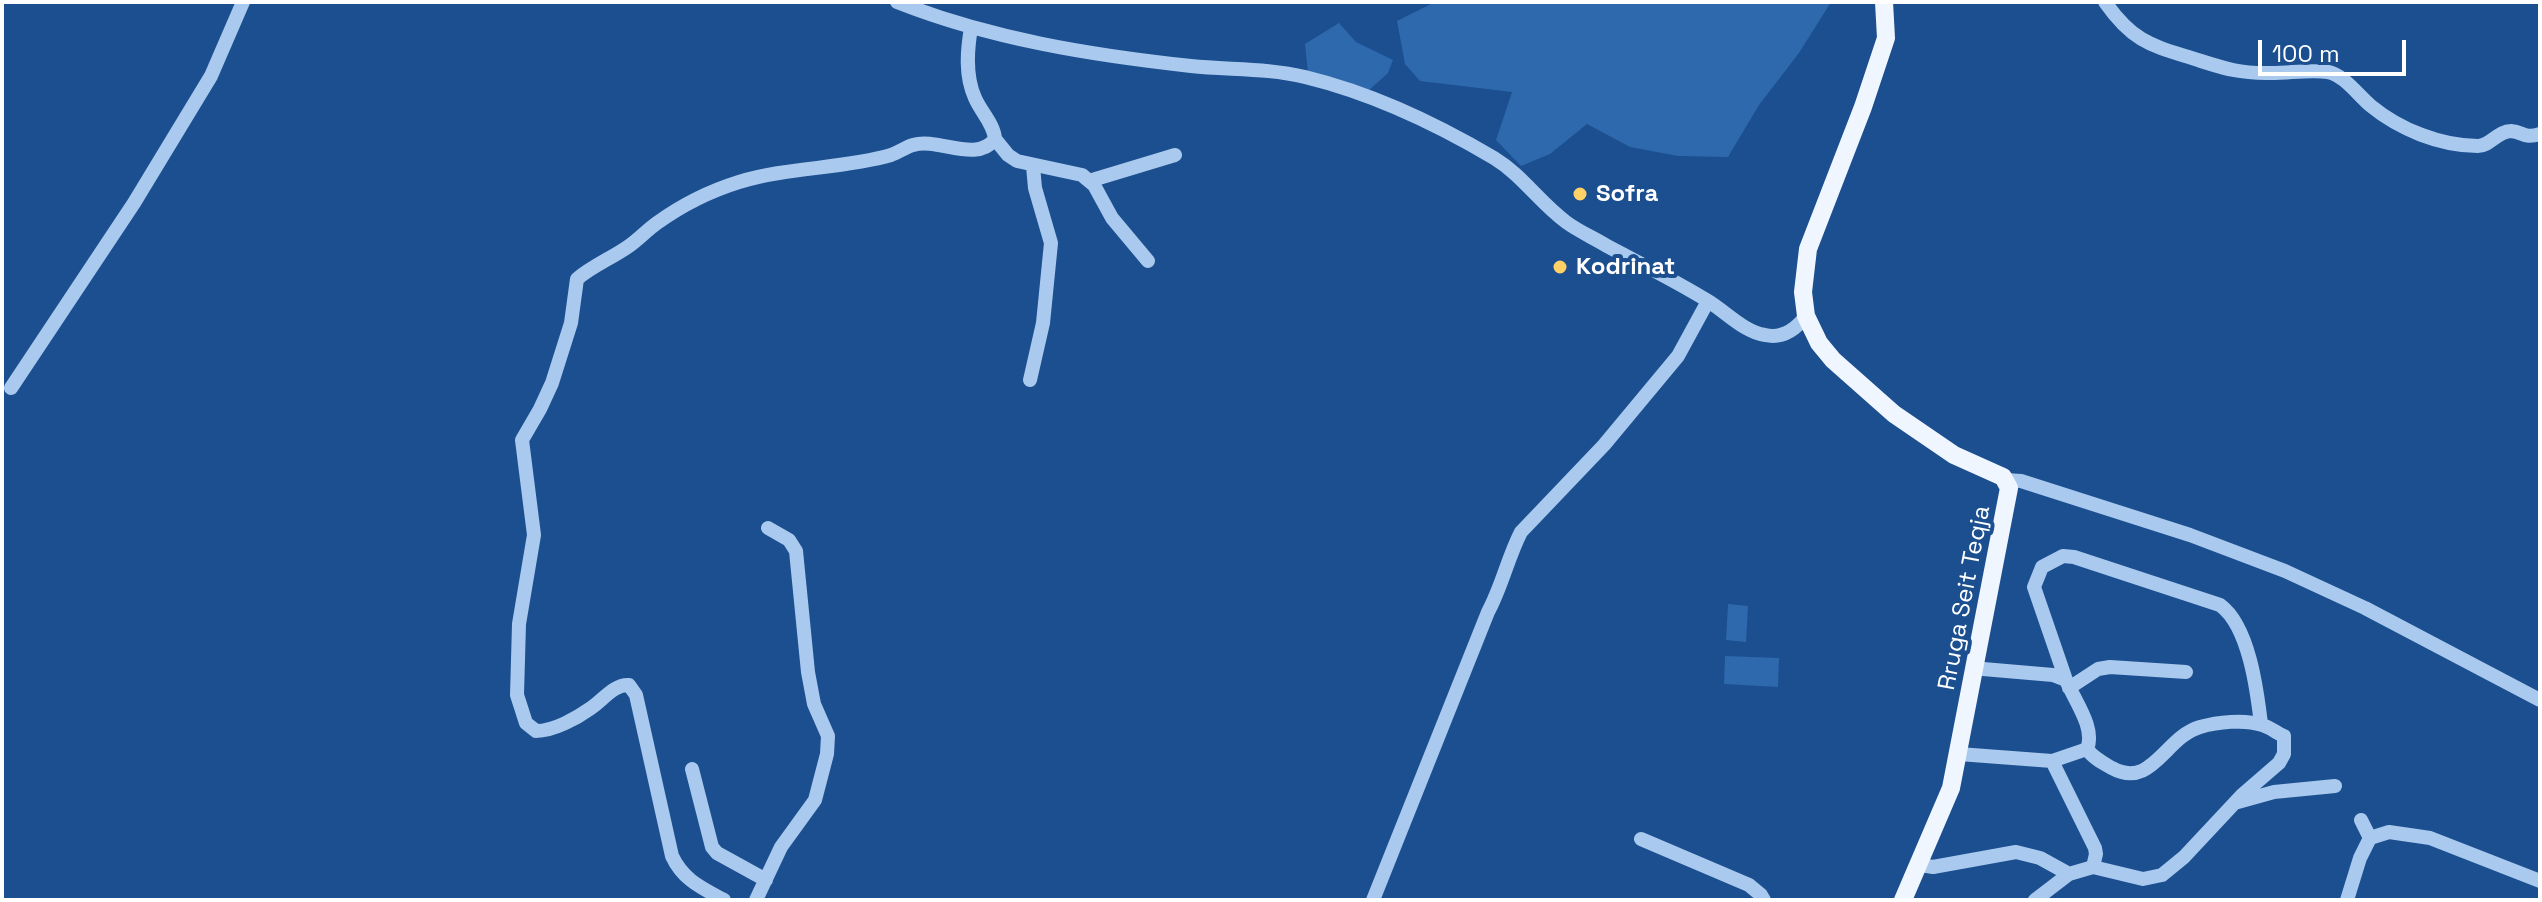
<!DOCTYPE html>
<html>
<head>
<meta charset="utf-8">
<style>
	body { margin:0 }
	#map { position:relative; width:2542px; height:902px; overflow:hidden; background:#1b4f8f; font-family:"Space Grotesk",sans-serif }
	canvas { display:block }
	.frame { position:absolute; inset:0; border:4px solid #fff; pointer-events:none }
	.scale { position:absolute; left:2258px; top:40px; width:148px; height:36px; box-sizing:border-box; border:4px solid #fff; border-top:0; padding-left:10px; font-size:24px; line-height:28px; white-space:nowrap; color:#fff; -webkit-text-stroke:6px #1b4f8f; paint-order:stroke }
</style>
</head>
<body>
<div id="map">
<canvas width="2542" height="902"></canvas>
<div class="frame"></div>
<div class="scale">100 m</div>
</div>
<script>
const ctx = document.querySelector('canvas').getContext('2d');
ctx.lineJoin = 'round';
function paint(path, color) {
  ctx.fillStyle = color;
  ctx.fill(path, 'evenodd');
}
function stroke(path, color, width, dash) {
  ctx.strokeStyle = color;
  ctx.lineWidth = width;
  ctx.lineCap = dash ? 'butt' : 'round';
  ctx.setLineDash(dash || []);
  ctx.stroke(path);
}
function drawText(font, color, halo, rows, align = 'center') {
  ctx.font = font + ' "Space Grotesk",sans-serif';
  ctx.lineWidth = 8;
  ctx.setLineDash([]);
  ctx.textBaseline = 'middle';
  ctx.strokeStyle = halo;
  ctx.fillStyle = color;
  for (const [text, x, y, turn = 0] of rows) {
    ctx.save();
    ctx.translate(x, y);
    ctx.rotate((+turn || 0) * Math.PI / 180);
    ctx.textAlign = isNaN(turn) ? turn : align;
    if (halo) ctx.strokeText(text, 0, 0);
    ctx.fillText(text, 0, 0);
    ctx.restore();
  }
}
paint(new Path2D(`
	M1435 2H1831L1799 53 1759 105 1728 157 1678 156 1630 147 1587 124 1550 154 1521 166 1496 140 1512 92 1420 81 1405 64 1397 21Z
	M1339 23 1356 42 1393 60 1388 73 1367 92 1308 73 1305 44Z
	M1728 604 1748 606 1746 642 1726 640Z
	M1725 656 1779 658 1778 687 1724 684Z`), '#2e69ad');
stroke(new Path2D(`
	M897 2C991 39 1090 55 1191 66 1229 70 1268 68 1305 77 1371 93 1435 123 1494 158 1522 175 1539 202 1566 222 1578 231 1594 238 1607 246 1641 264 1676 281 1708 301 1726 312 1744 332 1765 335 1782 339 1796 329 1806 316
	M2105 2C2135 45 2155 46 2201 61 2226 69 2240 73 2266 73 2286 74 2308 69 2328 72 2344 75 2358 95 2371 106 2399 129 2440 146 2478 146 2490 146 2498 131 2511 131 2524 132 2523 139 2540 134
	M995 139 1008 155 1017 161 1082 175 1094 185 1112 218 1148 261
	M1089 181 1175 155
	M1030 380 1043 323 1051 243 1035 188 1033 166
	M11 388 134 203 211 76 243 2
	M2006 480 2021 481 2190 535 2285 571 2365 608 2540 700
	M1983 669 2053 675 2066 680C2074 700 2096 728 2087 749
	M2066 680 2034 587 2042 567 2063 556 2074 557 2220 605C2249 626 2257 690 2261 724
	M2069 688 2098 669 2110 667 2186 672
	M1959 754 2052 761 2095 848 2096 854 2093 867
	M692 769 712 847 717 853 766 880
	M2238 802 2274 792 2335 786
	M2370 838 2389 832 2430 838 2540 881
	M1641 839 1749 885 1761 895 1764 900
	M1920 865 1933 867 2016 852 2040 858 2069 874
	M724 900C702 888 683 880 672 856L636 695 629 685C614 684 603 700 591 708 577 718 554 731 536 731L526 723 517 695 519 624 534 535 522 440 540 409 552 383 571 323 577 279C592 266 612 258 629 246 639 239 647 230 657 223 682 205 710 191 739 182 787 167 843 169 891 155 899 152 906 147 913 145 938 137 976 164 995 139 994 124 981 112 975 98 965 76 967 51 971 28
	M756 900 781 847 815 800 827 754 828 736 814 704 808 672 796 551 789 540 768 528
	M1373 900 1488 612C1502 586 1508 557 1521 532L1604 445 1678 356 1708 301
	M2035 900 2069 874 2093 867 2143 879 2162 875 2184 857 2242 795 2279 763 2284 754V736C2276 733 2270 727 2262 725 2245 719 2217 722 2200 727 2165 737 2152 790 2112 768 2103 763 2093 758 2087 749L2052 761
	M2347 900 2360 858 2370 838 2361 820`), '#a9c9ee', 14);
stroke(new Path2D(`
	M1884 2 1886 38 1863 107 1808 249 1803 292 1806 316 1819 343 1833 360 1894 414 1954 455 2003 477 2009 488 1951 788 1903 900`), '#f0f6ff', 18);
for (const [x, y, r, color] of [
	[1580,194,8,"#ffd166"],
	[1560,267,8,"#ffd166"]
]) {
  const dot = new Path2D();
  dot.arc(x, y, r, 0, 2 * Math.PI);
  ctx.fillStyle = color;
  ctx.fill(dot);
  stroke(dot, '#1b4f8f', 3);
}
drawText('bold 24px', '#fff', '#1b4f8f', [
	["Sofra",1596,194],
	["Kodrinat",1576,267]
], 'left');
drawText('24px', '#fff', '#1b4f8f', [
	["Rruga Seit Teqja",1965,598,-79]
]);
</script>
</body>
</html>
